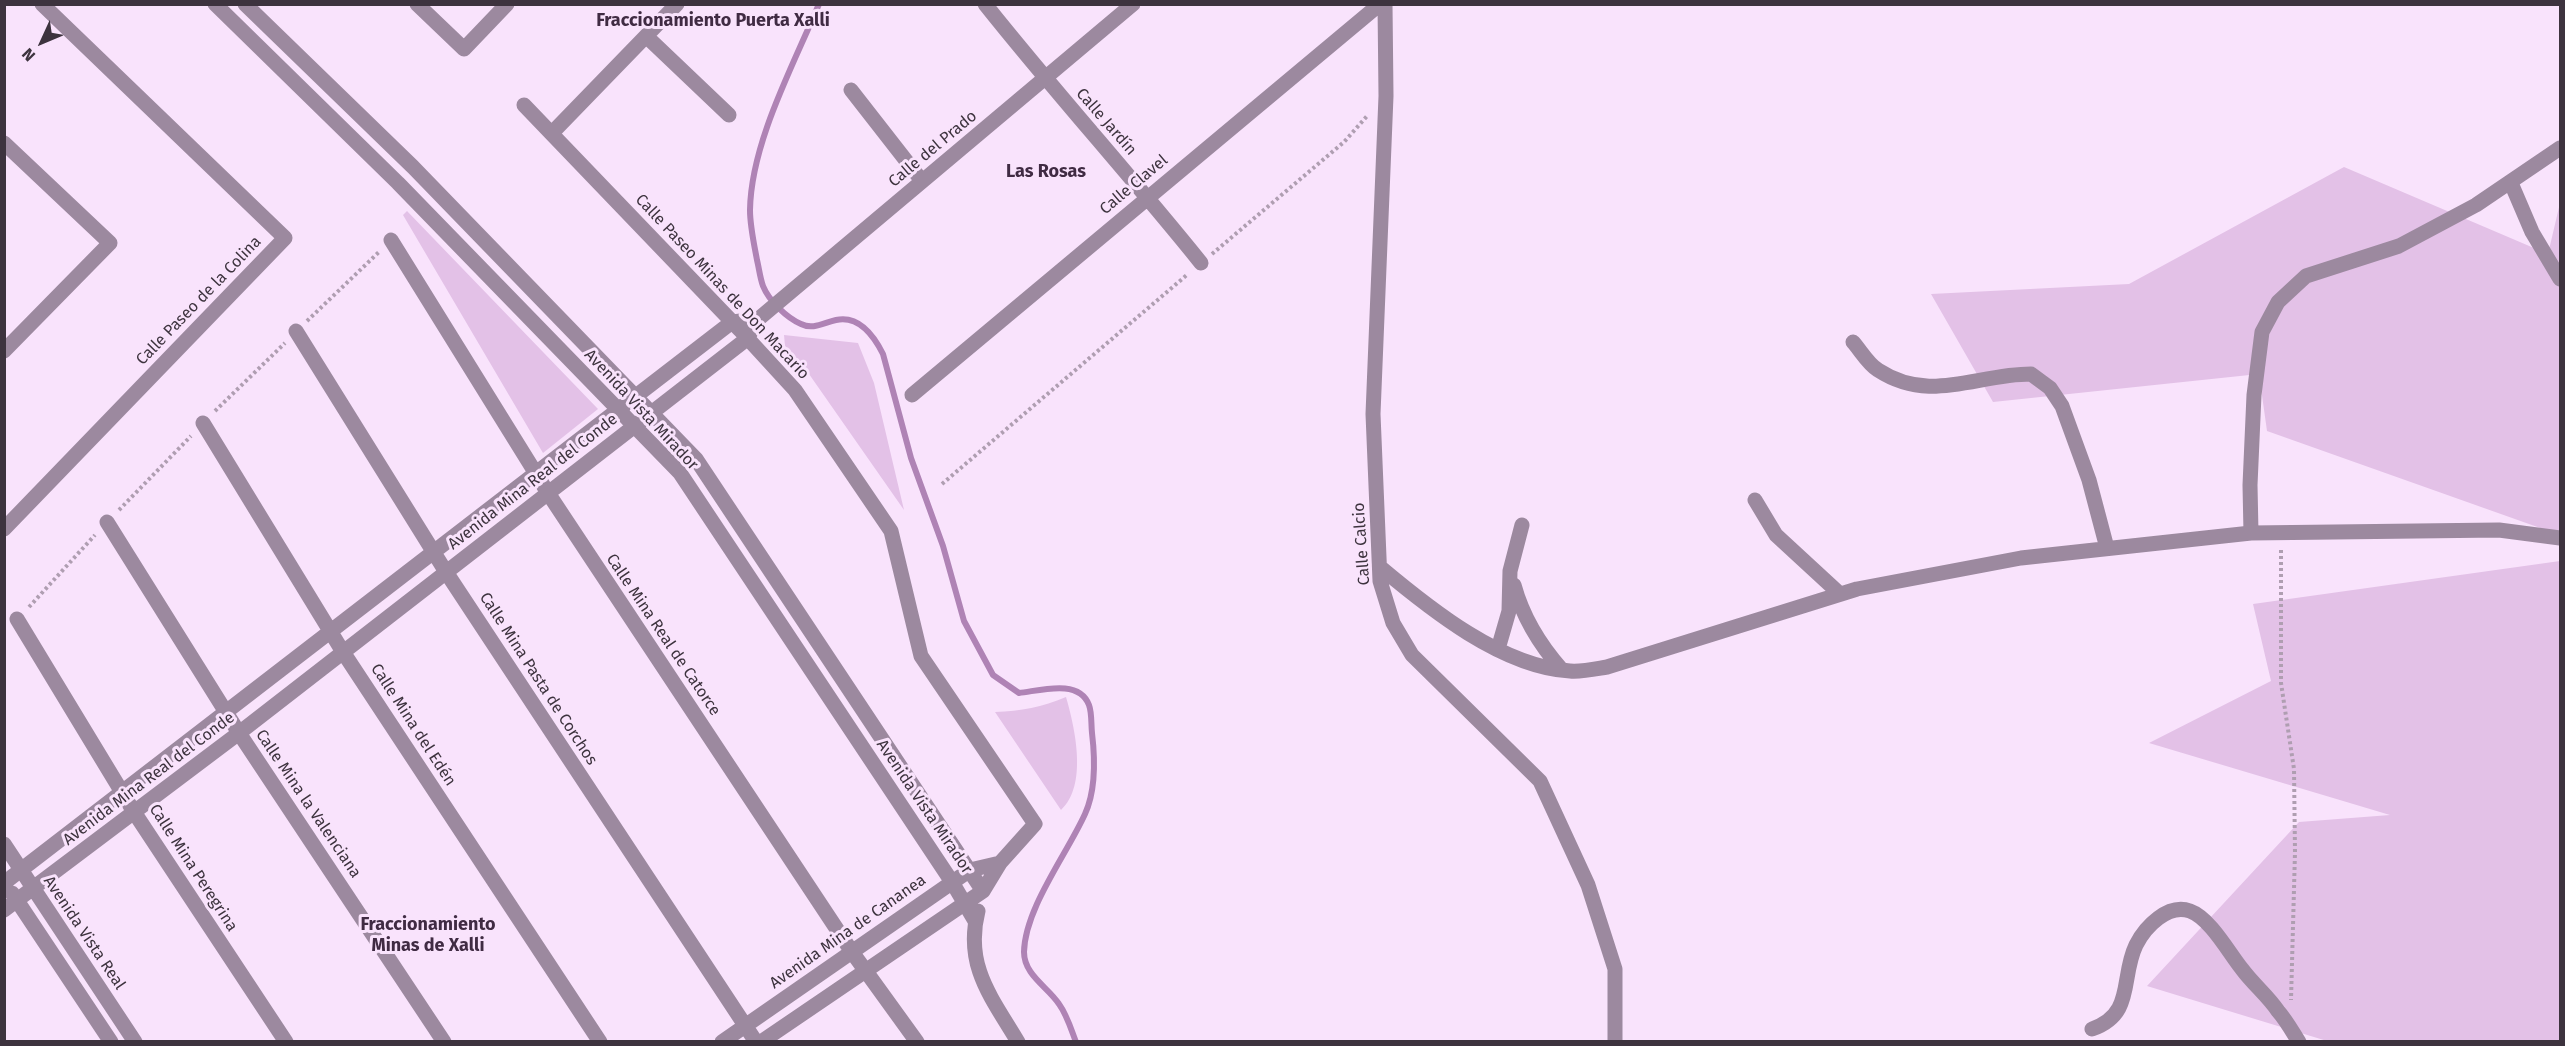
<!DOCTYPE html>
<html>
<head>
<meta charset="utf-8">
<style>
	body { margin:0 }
	#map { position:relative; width:2565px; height:1046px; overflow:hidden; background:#f9e3fc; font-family:"Fira Sans",sans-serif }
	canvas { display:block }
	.frame { position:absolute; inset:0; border:6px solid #3d333e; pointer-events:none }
	.north { position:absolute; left:12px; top:12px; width:60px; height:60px; -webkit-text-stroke:4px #f9e3fc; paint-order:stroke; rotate:226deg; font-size:16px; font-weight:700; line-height:24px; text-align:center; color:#3d333e }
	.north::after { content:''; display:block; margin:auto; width:21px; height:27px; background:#3d333e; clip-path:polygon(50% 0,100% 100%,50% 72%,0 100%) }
</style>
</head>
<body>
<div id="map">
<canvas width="2565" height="1046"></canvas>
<div class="frame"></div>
<div class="north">N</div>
</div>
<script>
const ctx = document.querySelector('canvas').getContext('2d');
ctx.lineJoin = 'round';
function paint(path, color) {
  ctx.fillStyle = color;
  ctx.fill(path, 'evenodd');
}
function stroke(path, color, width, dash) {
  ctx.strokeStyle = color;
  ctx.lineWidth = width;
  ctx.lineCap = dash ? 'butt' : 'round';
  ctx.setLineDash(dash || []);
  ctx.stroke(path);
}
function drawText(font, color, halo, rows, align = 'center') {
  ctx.font = font + ' "Fira Sans",sans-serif';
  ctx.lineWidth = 6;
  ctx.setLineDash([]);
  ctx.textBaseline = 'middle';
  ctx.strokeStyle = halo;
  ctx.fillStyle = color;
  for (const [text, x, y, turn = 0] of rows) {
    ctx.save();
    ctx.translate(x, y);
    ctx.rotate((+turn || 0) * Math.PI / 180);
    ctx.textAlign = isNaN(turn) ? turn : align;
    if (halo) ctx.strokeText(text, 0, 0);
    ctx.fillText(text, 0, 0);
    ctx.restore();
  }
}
paint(new Path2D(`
	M2344 167 2548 254 2560 203V535L2267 431 2259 374 1993 402 1931 294 2129 284Z
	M407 211 598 409 543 453 403 215Z
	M784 335 858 343 874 383 904 510 802 364 785 346Z
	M2560 561V1041H2327L2147 986 2299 822 2390 815 2149 743 2271 681 2253 604Z
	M1066 697C1075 728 1088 785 1061 810L995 712C1021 711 1042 707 1066 697Z`), '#e3c1e7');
stroke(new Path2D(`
	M819 4C793 66 751 143 750 210 750 226 754 244 757 260 759 268 760 278 763 286 769 301 787 318 801 324 813 330 823 323 836 320 859 315 874 336 883 354L911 458 943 546 964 621 993 675 1019 693C1039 691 1079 678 1089 705 1092 713 1091 724 1092 733 1095 758 1096 790 1085 814 1067 854 1025 908 1024 952 1024 975 1048 987 1059 1004 1067 1015 1071 1029 1076 1042`), '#af83b5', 6);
stroke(new Path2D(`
	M1212 254 1344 142 1368 115
	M307 321 380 251
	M215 411 285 343
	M942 484 1188 274
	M119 510 191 436
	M2281 550V683L2294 769 2295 852 2291 1000
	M29 607 95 535`), '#af9eb1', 4, [3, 3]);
stroke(new Path2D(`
	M215 4 398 183 680 473 952 882 975 921
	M245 4 413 167 696 459 983 891
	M417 4 464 49 507 4
	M985 4C1055 92 1131 176 1201 263
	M1385 4 1386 96 1373 414 1380 581 1393 623 1412 655 1540 781 1588 885 1615 969V1042
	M646 36 729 115
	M851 90 922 181
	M524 105 740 330 795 390 891 531 921 656 1035 824 1000 863 983 891 761 1042
	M552 133 677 4
	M4 143 110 243 4 351
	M2511 183 2532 232 2560 279
	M391 240 548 493 852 952 917 1042
	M296 331 446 572 756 1042
	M1853 342C1861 351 1868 364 1878 370 1930 404 1976 374 2031 374L2050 388 2062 406 2089 480 2107 548
	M912 395 1380 4
	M203 423 343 652 600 1042
	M1755 500 1776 535 1840 594
	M107 522 239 733 444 1042
	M4 529 285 238 42 4
	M2251 533 2250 485 2254 395 2262 332 2278 302 2306 276 2399 246 2476 205 2560 148
	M1380 567C1430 609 1502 667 1570 671 1582 672 1595 669 1607 667L1857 589 2021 558 2251 533 2499 530 2560 538
	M1514 585C1523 618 1539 644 1562 670
	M17 619 134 812 286 1042
	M1498 649 1509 611 1510 571 1522 525
	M4 844 135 1042
	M4 883 732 322 741 321
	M12 893 111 1042
	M4 910 239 733 748 338 756 321 1133 4
	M978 911C964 966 992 998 1018 1042
	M2092 1029C2135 1014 2120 978 2136 945 2145 927 2168 903 2190 911 2210 918 2229 953 2242 969 2253 984 2268 996 2278 1011 2286 1020 2292 1031 2299 1042
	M722 1042 970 870 1000 863`), '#9c899f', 15);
drawText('16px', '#3d333e', '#f9e3fc', [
	["Calle Jardín",1106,122,49],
	["Calle del Prado",933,149,-40],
	["Calle Clavel",1134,185,-40],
	["Calle Paseo Minas de Don Macario",722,287,47],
	["Calle Paseo de la Colina",199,301,-46],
	["Avenida Vista Mirador",641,410,47],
	["Avenida Mina Real del Conde",533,482,-38],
	["Calle Calcio",1362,544,-94],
	["Calle Mina Real de Catorce",663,635,56],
	["Calle Mina Pasta de Corchos",538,679,57],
	["Calle Mina del Edén",413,725,57],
	["Avenida Mina Real del Conde",149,779,-37],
	["Calle Mina la Valenciana",308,804,56],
	["Avenida Vista Mirador",924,807,56],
	["Calle Mina Peregrina",193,868,57],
	["Avenida Mina de Cananea",848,932,-35],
	["Avenida Vista Real",84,933,56]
]);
drawText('bold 18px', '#402b43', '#f9e3fc', [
	["Fraccionamiento Puerta Xalli",713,21],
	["Las Rosas",1046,172],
	["Fraccionamiento",428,925],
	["Minas de Xalli",428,946]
]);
</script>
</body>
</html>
